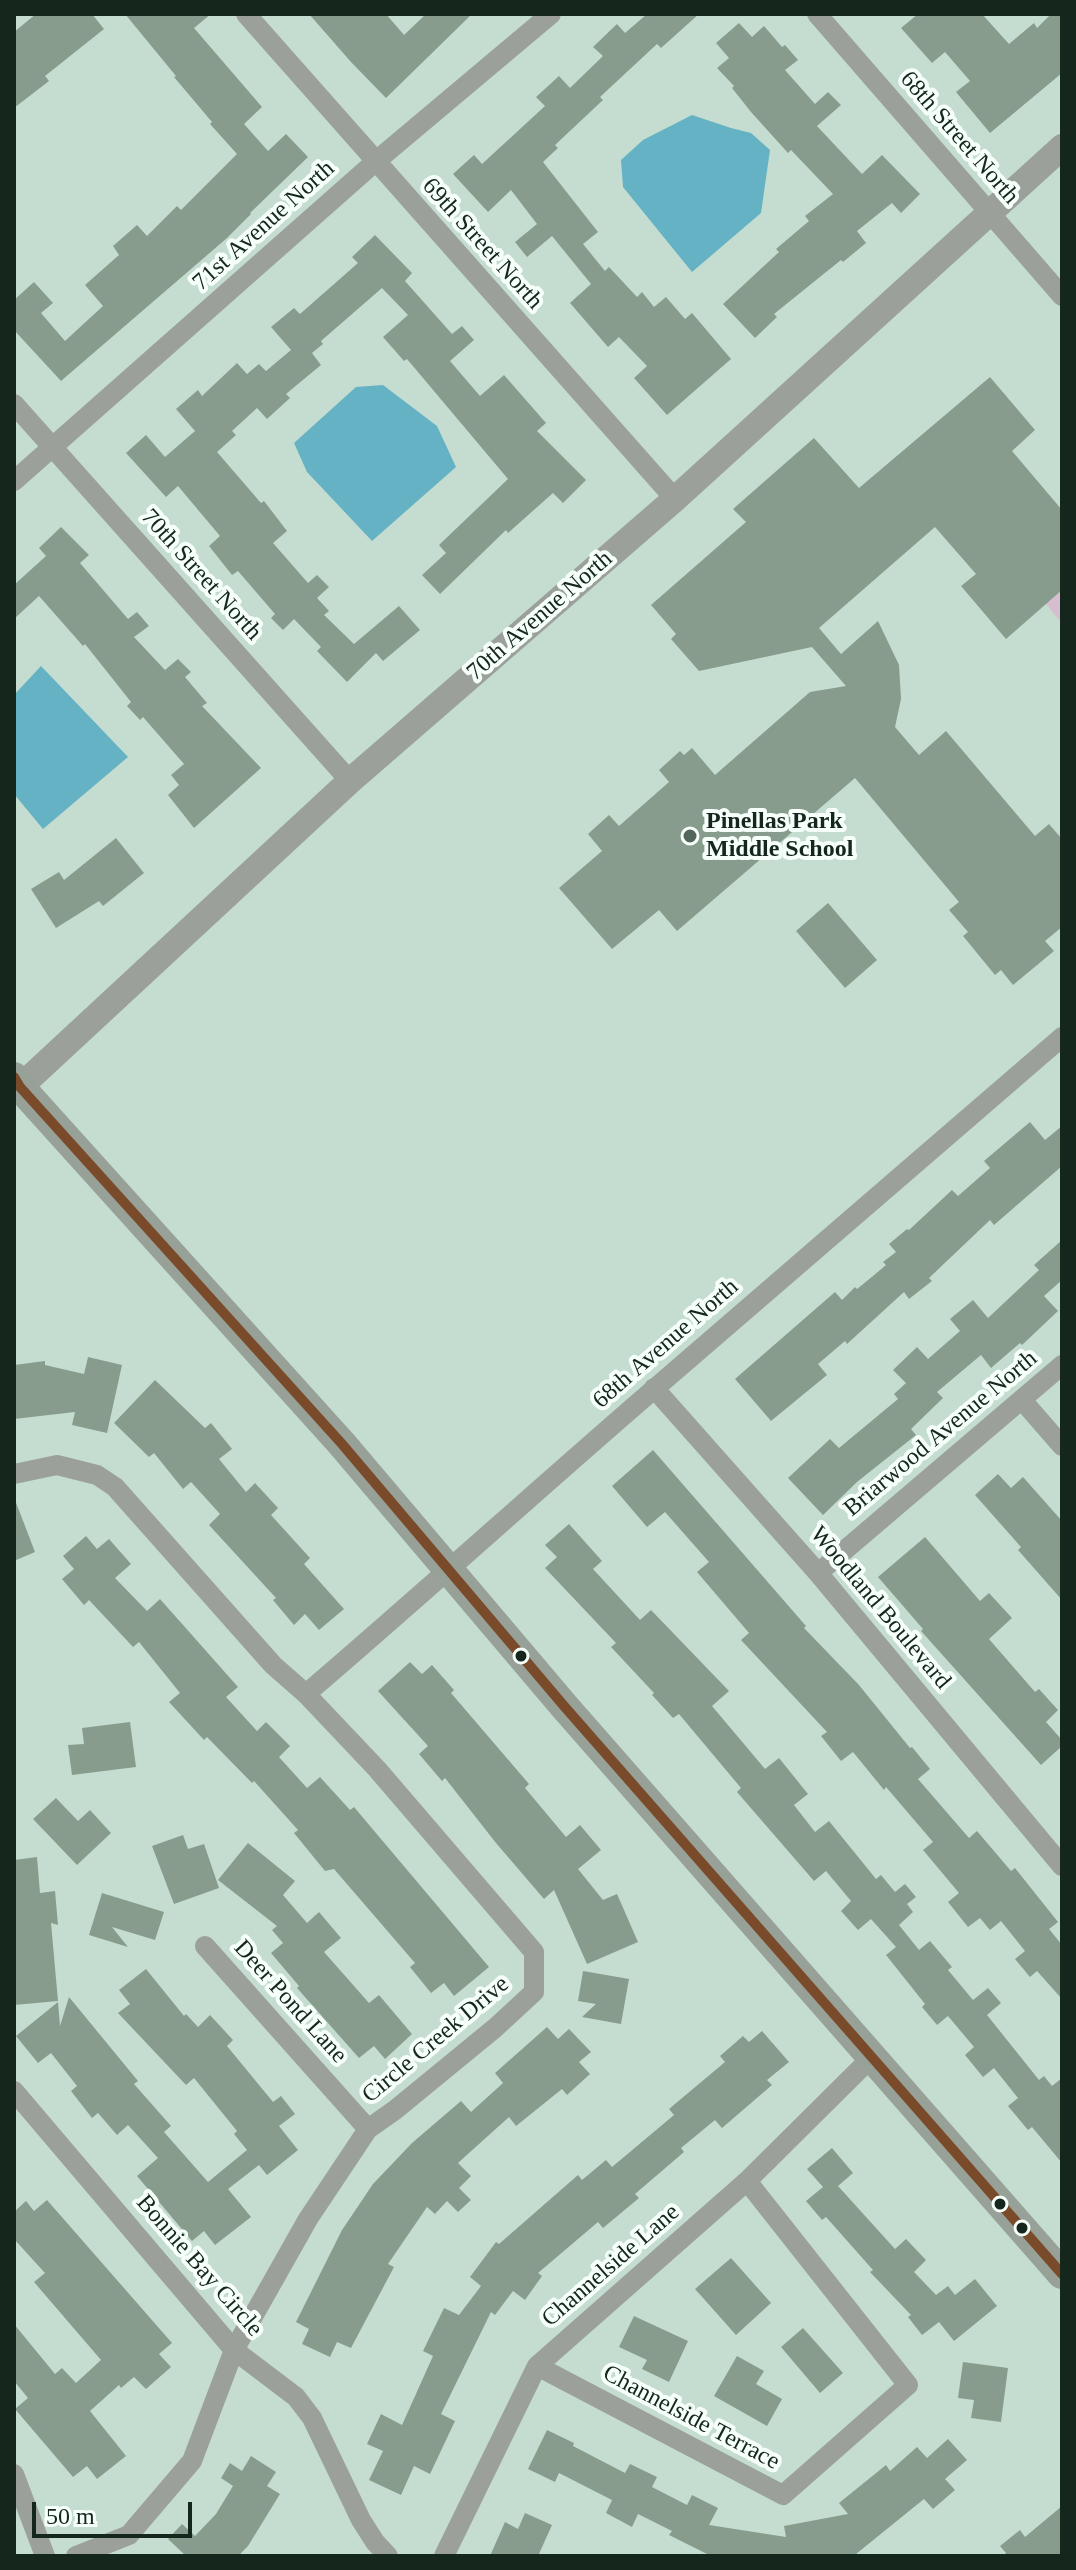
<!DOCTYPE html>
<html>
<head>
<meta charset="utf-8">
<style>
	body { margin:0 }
	#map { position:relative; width:1076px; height:2570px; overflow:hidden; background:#c5ddd1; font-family:"Times New Roman",serif }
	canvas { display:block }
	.frame { position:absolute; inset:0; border:16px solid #15261d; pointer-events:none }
	.scale { position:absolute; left:32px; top:2502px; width:160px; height:36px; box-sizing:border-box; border:4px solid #15261d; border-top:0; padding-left:10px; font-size:24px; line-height:28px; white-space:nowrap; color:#15261d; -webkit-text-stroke:6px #f6fffa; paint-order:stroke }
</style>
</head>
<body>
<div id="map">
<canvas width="1076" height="2570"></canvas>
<div class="frame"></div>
<div class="scale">50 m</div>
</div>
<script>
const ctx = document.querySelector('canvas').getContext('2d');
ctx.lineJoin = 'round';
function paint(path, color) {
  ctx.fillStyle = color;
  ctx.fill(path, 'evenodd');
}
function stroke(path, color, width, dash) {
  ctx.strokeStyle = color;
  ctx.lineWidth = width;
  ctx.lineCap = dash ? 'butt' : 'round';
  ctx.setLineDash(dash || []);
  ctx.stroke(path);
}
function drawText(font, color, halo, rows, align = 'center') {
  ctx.font = font + ' "Times New Roman",serif';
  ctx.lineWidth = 8;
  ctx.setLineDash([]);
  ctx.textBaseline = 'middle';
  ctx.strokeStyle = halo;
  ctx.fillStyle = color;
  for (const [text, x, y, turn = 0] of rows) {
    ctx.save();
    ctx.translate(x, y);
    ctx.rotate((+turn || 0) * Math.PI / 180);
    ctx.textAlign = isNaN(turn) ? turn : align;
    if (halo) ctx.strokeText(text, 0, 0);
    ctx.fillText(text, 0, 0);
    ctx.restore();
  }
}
paint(new Path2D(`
	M1062 590V618L1059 620 1046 604Z`), '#d6bece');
paint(new Path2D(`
	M692 115 731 128 751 133 770 150 761 213 692 272 623 187 621 160 643 140Z
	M383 385 437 426 456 467 372 541 307 472 294 443 356 387Z
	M41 666 128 757 43 829 14 794V695Z`), '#64b2c3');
paint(new Path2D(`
	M36 14H92L104 29 45 76 49 81 14 108V32Z
	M125 14H211L194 28 262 107 244 124 268 151 286 134 308 157 250 213 251 214 227 238 61 381 14 330V300L34 282 53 303 41 313 65 341 103 306 85 285 119 255 113 246 137 225 147 236 177 206 181 210 237 154 210 124 212 122 174 77 176 76Z
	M309 14H386L404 35 426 14H472L386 98 351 62Z
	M647 14H699L661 48 657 44 600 97 603 100 555 145 558 148 543 162 598 232 583 244 605 271 609 267 637 297 642 292 654 307 666 297 685 319 692 313 731 359 667 415 634 378 647 366 619 337 608 347 570 303 591 284 552 236 527 257 515 242 537 224 511 190 488 212 453 174 474 155 482 164 545 106 536 97 559 76 570 88 603 56 593 47 617 24 625 33Z
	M918 14H982L1009 44 1034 23 1037 28 1051 14H1062V73L990 133 956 92 970 81 945 52 932 63 901 28Z
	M739 23 752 37 764 26 782 47 785 45 798 60 785 70 815 104 828 92 841 105 817 126 862 174 882 155 920 194 901 213 892 203 857 231 866 243 843 262 841 260 774 314 777 317 755 338 723 304 779 252 776 249 809 221 805 216 833 194 791 150 788 153 751 112 732 88 734 86 717 68 729 58 716 43Z
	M375 235 412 273 405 281 452 334 462 326 474 340 450 361 480 396 504 375 546 423 537 431 586 480 563 503 553 493 508 533 506 530 440 594 422 575 446 553 439 545 508 479 407 359 404 361 383 337 408 315 382 288 321 341 323 344 312 353 321 365 286 394 290 398 267 419 257 408 232 431 236 435 217 452 261 503 264 501 287 531 273 543 308 583 317 575 329 587 317 598 329 611 324 615 354 644 399 606 420 630 383 661 376 653 347 682 317 651 321 647 294 619 283 630 271 618 275 614 238 571 232 575 209 546 220 536 178 486 166 497 126 453 146 435 165 457 195 431 176 409 198 390 202 396 237 363 247 374 259 364 266 371 291 350 271 327 294 308 300 314 358 263 352 257Z
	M990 377 1035 430 1012 451 1062 510V590L1006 639 961 586 976 574 935 527 819 628 841 654 878 621 899 665 901 699 895 727 919 755 946 731 1035 836 1049 824 1062 839V927L1045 941 1054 951 1013 985 1001 970 995 975 963 936 968 932 949 910 959 902 855 778 677 931 659 910 612 949 559 888 602 851 588 834 609 815 619 826 669 782 659 770 680 751 684 755 692 748 715 775 810 692 846 686 812 647 699 671 671 639 676 634 651 605 746 522 733 509 814 438 859 488Z
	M61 527 89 555 80 563 128 619 137 612 149 626 134 637 165 670 178 659 191 672 185 677 207 703 202 706 261 768 194 828 168 795 179 785 171 775 184 764 143 717 140 720 127 706 131 702 85 644 83 646 39 596 14 619V585L46 556 39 548Z
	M116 838 144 873 103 906 99 901 56 928 31 889 59 872 64 880Z
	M828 903 877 960 845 988 796 931Z
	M1030 1122 1045 1140 1062 1126V1166L994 1225 990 1220 929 1278 932 1281 909 1299 904 1292 847 1344 845 1341 818 1364 827 1375 771 1421 735 1379 835 1292 842 1300 855 1287 857 1289 873 1276 886 1265 883 1262 896 1252 889 1244 907 1229 909 1230 952 1190 958 1196 990 1168 984 1161Z
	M1062 1240V1280L1044 1296 1058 1311 1022 1345 1020 1343 991 1368 981 1355 937 1392 943 1398 911 1429 916 1435 857 1482 823 1515 788 1478 830 1439 839 1448 898 1399 894 1394 906 1383 893 1370 917 1347 928 1359 960 1331 950 1319 973 1300 988 1318 1039 1270 1034 1265Z
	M88 1357 122 1365 107 1433 72 1425 75 1412 14 1419V1365L45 1361V1365L84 1374Z
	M155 1380 205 1428 211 1423 232 1449 219 1459 246 1492 255 1483 278 1508 271 1515 310 1558 304 1564 344 1609 319 1630 305 1614 294 1625 273 1600 276 1598 209 1525 220 1514 191 1482 183 1489 154 1453 149 1457 114 1423Z
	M653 1450 806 1626 804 1628 859 1685 910 1748 912 1747 930 1769 918 1779 956 1823 969 1838 977 1831 1011 1871 1015 1868 1058 1922 1049 1929 1062 1945V1999L1037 1971 1030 1977 1015 1959 1025 1951 1001 1921 990 1930 980 1918 968 1927 948 1902 959 1893 923 1850 933 1842 886 1787 884 1790 853 1752 841 1761 821 1736 827 1732 741 1640 749 1633 697 1572 709 1562 665 1512 647 1527 612 1486Z
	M998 1474 1011 1488 1023 1477 1062 1521V1600L1018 1550 1021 1547 975 1495Z
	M15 1500 35 1552 14 1561V1501Z
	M569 1524 602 1561 593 1569 640 1620 651 1610 729 1691 712 1706 765 1769 779 1758 808 1794 794 1805 815 1832 829 1821 876 1879 881 1875 895 1892 905 1884 916 1897 907 1904 913 1912 899 1925 919 1950 930 1941 952 1967 948 1970 973 2000 988 1988 1001 2003 987 2015 1039 2080 1044 2076 1052 2086 1062 2078V2163L1032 2127 1028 2130 1008 2106 1018 2098 994 2068 983 2077 965 2055 974 2047 948 2016 937 2025 922 2007 925 2004 886 1955 896 1947 871 1919 858 1930 841 1911 851 1901 826 1871 814 1881 737 1792 741 1788 679 1714 673 1718 652 1695 654 1693 611 1647 616 1643 545 1568 557 1557 545 1545Z
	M86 1536 97 1549 109 1539 131 1564 115 1578 147 1611 160 1599 238 1687 226 1697 257 1731 266 1722 290 1746 279 1757 307 1788 320 1777 350 1810 354 1807 489 1967 454 1996 444 1983 431 1993 410 1967 415 1963 334 1869 325 1871 294 1833 298 1830 254 1781 252 1783 207 1737 204 1740 169 1702 180 1693 139 1642 133 1647 89 1600 84 1605 62 1579 74 1569 63 1556Z
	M925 1537 980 1601 989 1593 1012 1618 989 1639 1035 1692 1039 1689 1058 1710 1046 1722 1062 1740V1746L1041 1765 921 1631 923 1629 878 1577Z
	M410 1662 422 1674 432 1665 454 1690 451 1693 529 1784 525 1788 566 1837 580 1825 601 1850 578 1869 603 1900 617 1894 638 1942 587 1964 554 1890 544 1899 496 1843 445 1778 442 1781 419 1754 428 1746 378 1691Z
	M130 1722 136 1767 72 1775 68 1745 84 1744 82 1728Z
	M56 1798 78 1821 90 1810 111 1833 77 1865 33 1819Z
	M183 1835 188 1849 204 1844 219 1888 174 1904 152 1846Z
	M248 1843 295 1881 283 1895 307 1923 319 1912 341 1938 324 1952 369 2003 379 1995 412 2034 385 2059 374 2046 359 2058 297 1988 299 1986 271 1953 283 1943 272 1930 277 1926 218 1880Z
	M37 1857 40 1893 55 1891 58 1925 51 1923 58 2001 14 2005V1860Z
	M102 1893 164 1912 155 1940 112 1927 128 1947 89 1935Z
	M146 1969 184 2016 186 2014 198 2027 210 2015 233 2040 227 2046 273 2102 281 2096 295 2114 279 2126 298 2150 267 2175 259 2165 228 2189 251 2217 215 2245 204 2231 192 2241 137 2176 158 2158 128 2125 117 2135 98 2113 92 2118 71 2091 77 2086 51 2053 38 2063 16 2036 58 2002 60 2026 69 1997 138 2081 134 2084 171 2126 164 2132 208 2182 247 2150 234 2134 237 2131 194 2078 186 2085 118 2013 130 2004 119 1990Z
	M583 1971 629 1979 621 2024 582 2017 596 2004 578 2001Z
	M547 2027 558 2039 569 2029 591 2052 579 2062 590 2074 567 2095 562 2089 516 2126 509 2117 458 2163 471 2176 459 2188 471 2200 458 2212 447 2201 435 2214 427 2207 388 2264 394 2267 351 2348 337 2342 330 2357 302 2344 309 2329 296 2322 342 2230 373 2184 412 2143 461 2101 471 2112 503 2083 495 2073Z
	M762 2031 789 2062 767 2080 772 2085 722 2128 715 2120 681 2148 684 2152 635 2194 639 2198 603 2228 598 2222 538 2273 542 2276 525 2300 513 2291 495 2315 491 2312 441 2414 455 2421 430 2474 414 2466 401 2495 369 2480 383 2451 367 2444 381 2414 402 2425 433 2356 423 2351 444 2308 459 2315 481 2286 470 2277 496 2242 499 2244 578 2175 582 2180 606 2160 612 2167 674 2115 669 2109 725 2062 720 2056 743 2036 749 2042Z
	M832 2148 853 2173 838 2186 895 2249 906 2239 926 2260 914 2272 936 2295 948 2286 955 2295 975 2279 997 2306 954 2341 939 2322 922 2335 908 2317 911 2315 870 2272 873 2270 826 2217 822 2220 806 2201 823 2187 807 2169Z
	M47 2200 172 2343 159 2354 171 2367 146 2389 134 2377 121 2388 119 2385 90 2411 126 2456 97 2479 87 2466 73 2477 15 2409 28 2398 14 2381V2324L55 2374 62 2368 76 2383 101 2360 34 2282 45 2273 14 2239V2212L26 2201 34 2211Z
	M731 2258 771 2303 736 2335 695 2289Z
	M634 2316 688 2341 669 2382 642 2369 647 2360 619 2347Z
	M803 2328 843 2373 820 2393 781 2347Z
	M737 2356 764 2371 756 2384 782 2399 767 2426 714 2396Z
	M963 2362 1008 2368 1001 2422 971 2418 974 2400 958 2398Z
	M547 2430 574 2443 573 2446 625 2473 630 2464 657 2477 652 2487 687 2505 692 2495 718 2508 709 2525 786 2537 784 2526 848 2514 839 2503 886 2465 890 2471 917 2447 927 2458 948 2439 967 2460 945 2479 955 2490 933 2509 924 2499 856 2554 711 2556 669 2535 672 2531 638 2514 632 2527 606 2513 612 2500 559 2473 555 2482 528 2469Z
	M251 2456 276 2472 267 2486 280 2494 248 2546 238 2556H186L168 2539 182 2524 195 2536 216 2514 233 2486 221 2478 230 2463 242 2471Z
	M1062 2506V2556H1003L1006 2553 1000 2546 1020 2530 1025 2537Z
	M525 2513 552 2525 538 2556H490L505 2522 518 2529Z`), '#879c8c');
stroke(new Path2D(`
	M246 14 675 499
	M817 14 1062 296
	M14 404 350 781
	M14 481 375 162 551 14
	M654 1388 818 1573 1062 1866
	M1022 1400 1062 1446
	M14 1474 57 1465 97 1475 115 1487 273 1665 306 1694 377 1769 534 1952V1992L495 2028 395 2110 368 2129 308 2219 234 2350 192 2461 129 2535 76 2556
	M818 1573 1062 1365
	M306 1694C423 1594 537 1490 653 1390 789 1271 926 1155 1062 1037
	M205 1946 368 2129
	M14 2091 234 2350 296 2397 312 2418 361 2520 375 2542 388 2556
	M537 2366 783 2495 908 2385 747 2181
	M14 2474 45 2556
	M444 2556 537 2366 747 2181 871 2058`), '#9ba19a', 20);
stroke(new Path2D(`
	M20 1087 350 781 675 499 1062 147`), '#9ba19a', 26);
stroke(new Path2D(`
	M14 1077 20 1087 342 1444 564 1706 1062 2274`), '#97a197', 30);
stroke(new Path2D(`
	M14 1077 20 1087 342 1444 564 1706 1062 2274`), '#7a4b2a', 10);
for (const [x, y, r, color] of [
	[690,836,8,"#53665c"],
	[521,1656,7,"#15261d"],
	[1000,2204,7,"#15261d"],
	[1022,2228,7,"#15261d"]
]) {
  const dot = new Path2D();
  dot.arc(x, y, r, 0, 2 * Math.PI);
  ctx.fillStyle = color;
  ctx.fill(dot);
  stroke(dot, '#f6fffa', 3);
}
drawText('24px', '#15261d', '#f6fffa', [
	["68th Street North",959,138,49],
	["71st Avenue North",264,226,-42],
	["69th Street North",482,244,48],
	["70th Street North",201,575,48],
	["70th Avenue North",540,616,-41],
	["68th Avenue North",666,1344,-41],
	["Briarwood Avenue North",941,1434,-40],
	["Woodland Boulevard",880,1608,50],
	["Deer Pond Lane",290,2002,48],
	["Circle Creek Drive",436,2040,-40],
	["Bonnie Bay Circle",199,2266,49],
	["Channelside Lane",611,2266,-41],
	["Channelside Terrace",691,2418,28]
]);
drawText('bold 24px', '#15261d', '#f6fffa', [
	["Pinellas Park",706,822],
	["Middle School",706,850]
], 'left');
</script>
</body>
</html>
